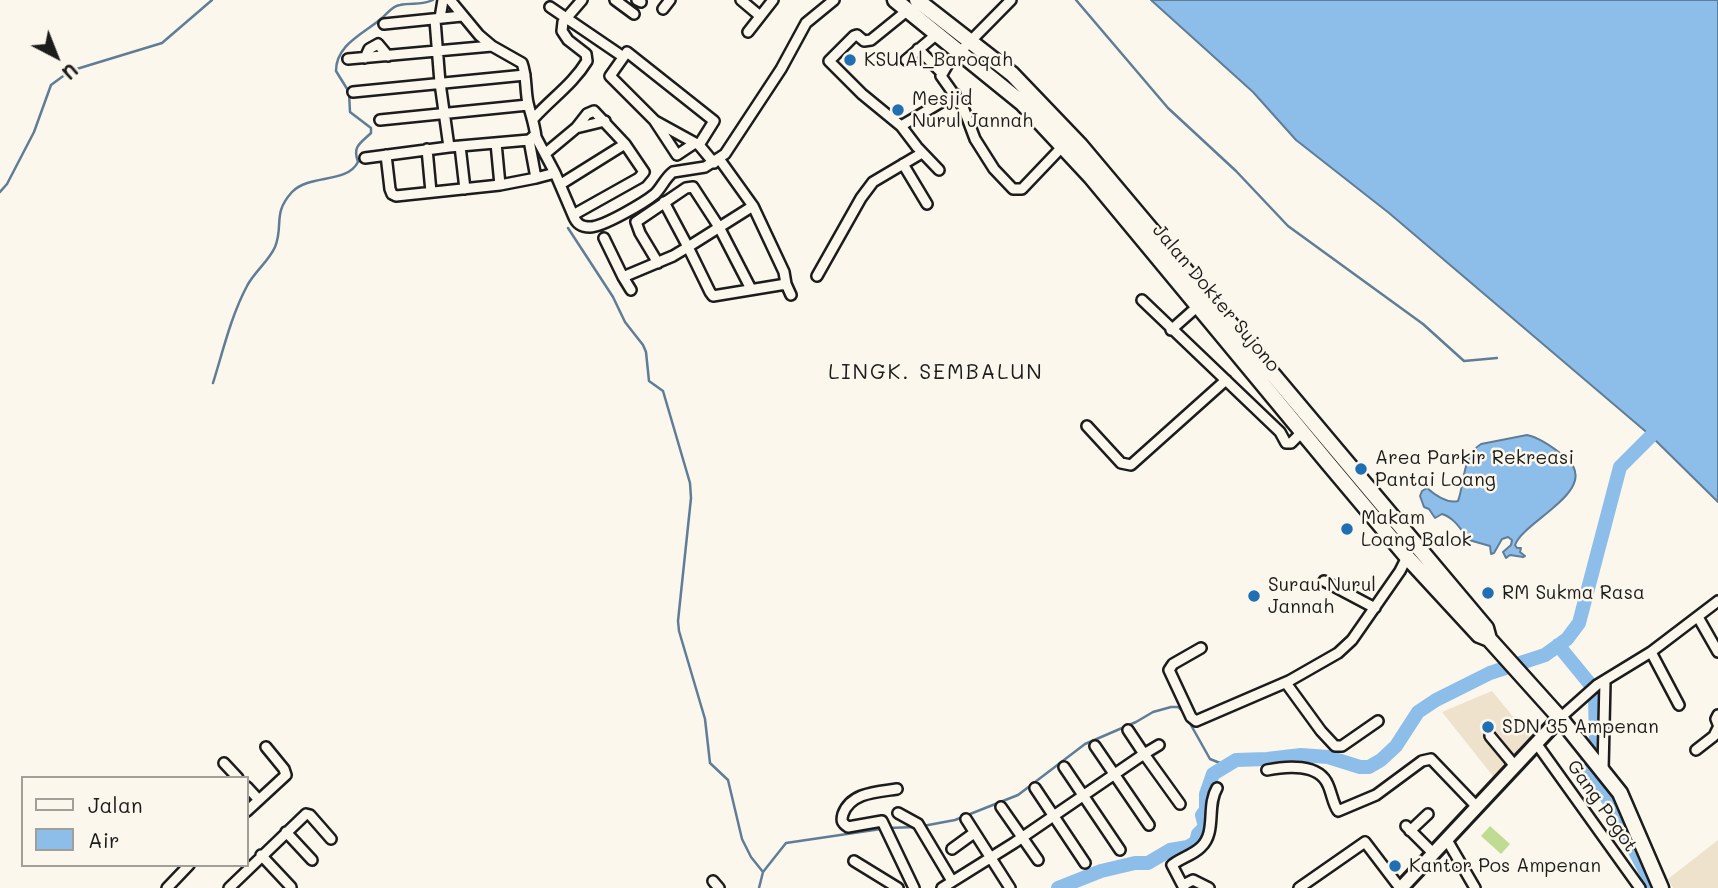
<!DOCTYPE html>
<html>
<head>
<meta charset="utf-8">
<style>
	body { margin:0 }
	#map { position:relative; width:1718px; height:888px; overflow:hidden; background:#fbf7ec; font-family:Mali,sans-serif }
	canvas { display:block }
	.legend { position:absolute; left:21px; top:776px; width:228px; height:91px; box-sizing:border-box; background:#fbf7ec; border:2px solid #a29f99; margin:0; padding:9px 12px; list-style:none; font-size:21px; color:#1c1c1c }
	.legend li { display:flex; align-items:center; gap:14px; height:35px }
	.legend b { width:35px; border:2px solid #a29f99 }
	.north { position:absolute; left:21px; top:21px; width:70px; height:70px; -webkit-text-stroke:5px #fbf7ec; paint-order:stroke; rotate:138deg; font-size:19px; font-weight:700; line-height:28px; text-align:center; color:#1c1c1c }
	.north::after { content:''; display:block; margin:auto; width:24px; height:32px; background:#1c1c1c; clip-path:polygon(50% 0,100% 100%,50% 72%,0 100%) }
</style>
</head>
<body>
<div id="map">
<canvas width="1718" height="888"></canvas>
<ul class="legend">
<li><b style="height:9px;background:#fbf7ec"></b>Jalan</li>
<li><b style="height:19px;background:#8dbee9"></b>Air</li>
</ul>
<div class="north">U</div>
</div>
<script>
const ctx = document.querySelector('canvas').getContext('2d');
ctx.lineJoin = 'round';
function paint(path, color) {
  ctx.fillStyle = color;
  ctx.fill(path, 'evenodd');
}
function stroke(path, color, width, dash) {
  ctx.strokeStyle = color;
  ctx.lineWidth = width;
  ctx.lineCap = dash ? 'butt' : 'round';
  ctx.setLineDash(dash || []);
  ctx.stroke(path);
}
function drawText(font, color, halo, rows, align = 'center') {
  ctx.font = font + ' Mali,sans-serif';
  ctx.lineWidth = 5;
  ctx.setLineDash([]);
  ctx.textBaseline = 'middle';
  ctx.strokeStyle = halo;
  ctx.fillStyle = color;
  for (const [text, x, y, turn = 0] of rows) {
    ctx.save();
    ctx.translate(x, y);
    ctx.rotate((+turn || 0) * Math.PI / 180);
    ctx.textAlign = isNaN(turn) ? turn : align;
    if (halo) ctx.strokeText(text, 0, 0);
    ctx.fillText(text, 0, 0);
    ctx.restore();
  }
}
paint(new Path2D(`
	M1492 691 1534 742 1496 780 1442 712Z
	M1718 840V888H1673L1668 879Z`), '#efe2cd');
paint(new Path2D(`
	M1490 826 1510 844 1501 854 1481 836Z`), '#c0dc93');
const water = new Path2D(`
	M1151 0H1718V502L1651 436 1389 213 1296 140 1253 92Z
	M1527 435C1541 438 1554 448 1565 457 1604 489 1524 520 1515 545L1517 548H1521L1520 552 1525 556 1523 557 1510 555 1506 558 1503 552 1511 545 1512 540 1508 537 1502 539 1494 553 1491 554 1490 546 1469 540C1461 530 1455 518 1442 514L1435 518 1429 509 1424 507 1420 496 1422 491 1427 488C1435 495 1447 504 1458 501 1465 482 1462 456 1481 444Z`);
paint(water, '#8dbee9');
stroke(water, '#607d97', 2);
stroke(new Path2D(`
	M1076 0 1168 108 1236 171 1288 226 1423 324 1464 361 1497 358
	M0 192 7 184 34 132 51 85 70 71 162 43 212 0
	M568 228 613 297 625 322 643 345 646 352 649 381 663 391 690 483 691 498 678 621 679 631 705 719 710 763 728 780 742 839 751 857 763 872 759 888
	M213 383C223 351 231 316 247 286 254 272 269 261 275 247 284 225 272 214 292 192 309 174 347 184 358 162 352 146 361 143 371 133V128L350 112 349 92 336 71C336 44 365 33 382 18 388 13 392 6 400 5 412 2 421 6 433 0
	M1187 718 1210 759 1225 765
	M923 826 955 820 1018 795 1085 744 1136 722 1153 712 1171 707H1178L1184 712
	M888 828 916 827
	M763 872 786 843 881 829`), '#607d97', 2.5);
stroke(new Path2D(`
	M1558 645 1590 684 1595 697 1596 744 1585 765 1609 801 1654 888
	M1058 888 1101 871 1135 863H1148L1170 850 1188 847 1196 842 1198 834 1205 827 1202 815 1206 810V794L1213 774 1236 760 1267 759 1301 755 1328 757 1360 767H1369L1381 760 1396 746 1418 712 1436 700 1490 673 1545 655 1567 639 1579 623 1620 467 1651 436`), '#8dbee9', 14);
const minor = new Path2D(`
	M450 0 479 35 492 46 522 63C527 76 525 90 528 103 531 116 534 122 536 137
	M615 0 634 14
	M637 0 641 2
	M741 0 760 16
	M1011 0 948 64 941 76 963 107 975 139 994 169 1013 189H1022L1062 147
	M550 7 619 54
	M663 9 670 0
	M908 10 871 40 864 41 857 35 854 36 829 61 862 94 901 126 917 147 939 170
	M440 18 443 0
	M435 20 440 83 449 147
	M384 24 462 16
	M748 32 773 0
	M918 49 941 72
	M365 58 369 49 378 44 388 56
	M348 59 492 46
	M906 60 937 34
	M353 92 525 75
	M534 118C552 98 573 84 587 61L586 54 568 40 562 31 563 22 582 0
	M380 120 528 105
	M655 121 695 143
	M901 126 955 94
	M576 128 605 121
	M496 143 500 185
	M699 145 714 121 627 52 610 76 654 120 677 155 695 143 699 145 714 163
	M460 146 465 189
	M427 149 431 192
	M546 153 576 128 587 114 594 111 625 144 644 172 639 178 573 215 555 173
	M386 155 390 189 392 194 396 196 500 185 536 178 529 140
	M365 158 449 147 529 140 534 136 537 139 555 173 536 178
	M903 164 927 204
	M561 184 625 144
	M664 202 688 247 753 206
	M573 215C576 223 580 227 590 227 603 227 644 203 655 194 662 187 665 178 673 172L705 167 725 154 781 69 806 23 834 0
	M604 238 623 277 673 256 688 247 710 292 713 296 786 284 784 272 753 206 720 160
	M658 263 640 233 636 222 686 188 693 187 719 227 751 289
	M817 276 861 198 873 182 922 153
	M623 277 631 290
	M786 284 791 295
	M1142 300 1280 432 1286 443H1291L1302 432
	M1171 330 1198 306
	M1087 426 1121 463 1131 465 1226 380
	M1324 581 1375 608
	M1698 617 1718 652
	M1201 648 1173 664 1169 670 1191 717 1196 721 1289 681 1338 653 1352 640 1400 571 1407 557
	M1651 652 1679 705
	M1286 683 1321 731 1335 746H1342L1378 721
	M1718 715 1716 719 1718 724
	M1560 718 1597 685 1651 652 1718 601
	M1128 730 1144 754 1159 745
	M1490 736 1515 766
	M1536 743 1640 888
	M1095 746 1149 825
	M1696 750 1714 736 1718 728
	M224 763 238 778
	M1064 767 1120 850
	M1267 770C1286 766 1319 763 1328 785 1332 794 1333 804 1338 811L1376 795 1422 761 1431 759 1477 807
	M1603 770 1605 681
	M247 787 259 800
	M1035 788 1085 863
	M897 789C878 792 851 792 843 814 841 821 842 823 848 827L882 821 914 888
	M1001 807 1038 860
	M247 811 286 775 284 769 266 747
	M898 813 918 824 952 881
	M966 819 1010 888
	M1406 826 1433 853
	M1410 831 1428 814
	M286 832 312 860
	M1447 840 1475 888
	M952 849 974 833
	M261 855 291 887
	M854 861 898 888
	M713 881 719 888
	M1183 885 1193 880 1209 888
	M167 888 189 865
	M229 888 306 814 310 815 331 839
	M942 888 1014 843 1144 754 1180 804
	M1184 888 1172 865C1181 858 1193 855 1201 847 1217 832 1206 806 1217 788
	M1299 888 1365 842 1400 888`);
const secondary = new Path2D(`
	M1401 888 1560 718`);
const trunk = new Path2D(`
	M895 0 1022 103 1091 177 1328 463 1407 557 1479 635 1489 639 1560 718 1620 793 1661 888
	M917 0 1012 74 1080 145 1486 628 1489 639`);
stroke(minor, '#1c1c1c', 14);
stroke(secondary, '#1c1c1c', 18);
stroke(trunk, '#1c1c1c', 19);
stroke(minor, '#fbf7ec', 9);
stroke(secondary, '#fbf7ec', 12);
stroke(trunk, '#fbf7ec', 14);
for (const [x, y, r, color] of [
	[850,60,7,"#1f6fb2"],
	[898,110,7,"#1f6fb2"],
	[1361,469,7,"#1f6fb2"],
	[1347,529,7,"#1f6fb2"],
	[1488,593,7,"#1f6fb2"],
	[1254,596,7,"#1f6fb2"],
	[1488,727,7,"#1f6fb2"],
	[1395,866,7,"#1f6fb2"]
]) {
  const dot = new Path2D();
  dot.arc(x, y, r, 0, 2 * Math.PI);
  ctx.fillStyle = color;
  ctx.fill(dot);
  stroke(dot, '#fbf7ec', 2.5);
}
drawText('19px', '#1c1c1c', '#fbf7ec', [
	["KSU Al_Baroqah",864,60],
	["Mesjid",912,99],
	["Nurul Jannah",912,121],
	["Area Parkir Rekreasi",1375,458],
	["Pantai Loang",1375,480],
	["Makam",1361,518],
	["Loang Balok",1361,540],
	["Surau Nurul",1268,585],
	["Jannah",1268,607],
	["RM Sukma Rasa",1502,593],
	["SDN 35 Ampenan",1502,727],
	["Kantor Pos Ampenan",1409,866]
], 'left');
drawText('19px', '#1c1c1c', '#fbf7ec', [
	["Jalan Dokter Sujono",1216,298,50],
	["Gang Pogot",1602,806,55]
]);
ctx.letterSpacing = '2px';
drawText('21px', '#1c1c1c', '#fbf7ec', [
	["LINGK. SEMBALUN",936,373]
]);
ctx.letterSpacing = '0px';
</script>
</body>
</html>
